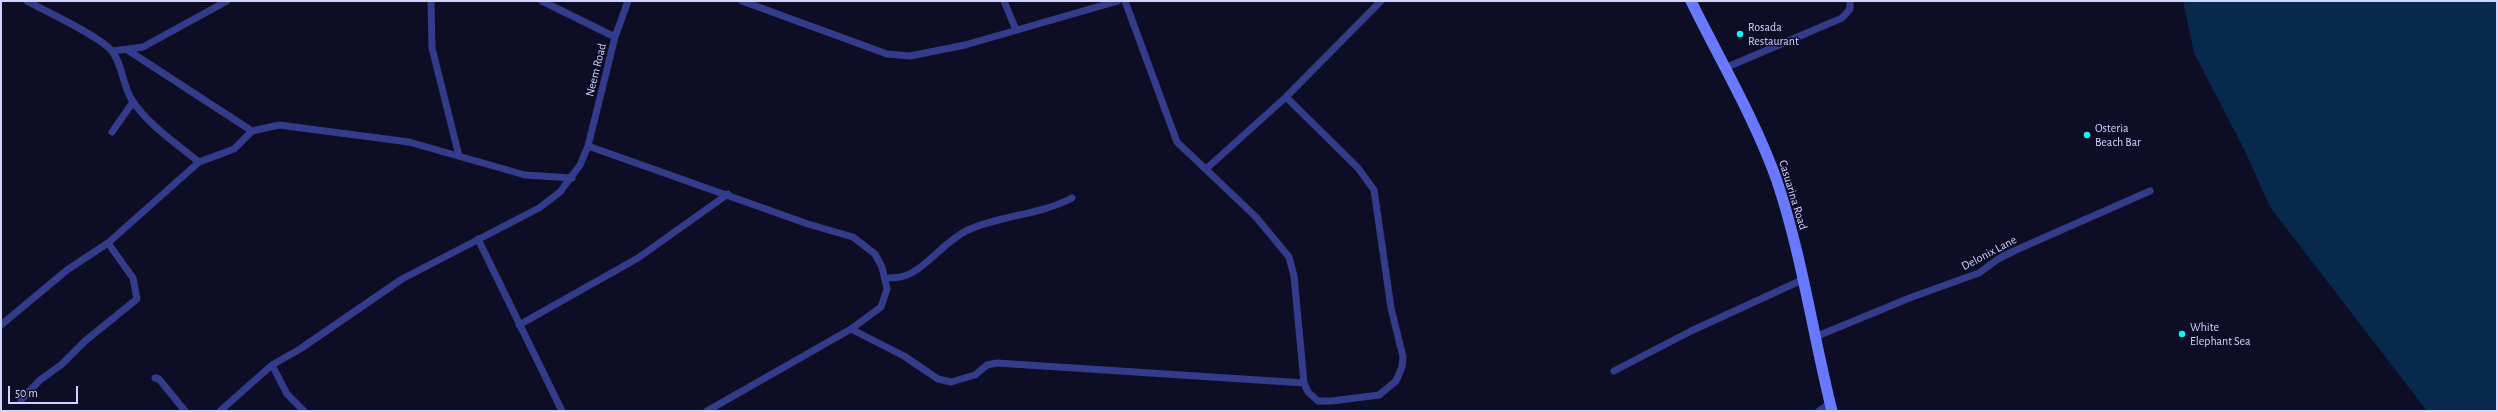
<!DOCTYPE html>
<html>
<head>
<meta charset="utf-8">
<style>
	body { margin:0 }
	#map { position:relative; width:2498px; height:412px; overflow:hidden; background:#0e0d26; font-family:"Alegreya Sans",sans-serif }
	canvas { display:block }
	.frame { position:absolute; inset:0; border:2px solid #d2d3ff; pointer-events:none }
	.scale { position:absolute; left:8px; top:386px; width:70px; height:18px; box-sizing:border-box; border:2px solid #d2d3ff; border-top:0; padding-left:5px; font-size:12px; line-height:14px; white-space:nowrap; color:#d2d3ff; -webkit-text-stroke:3px #0e0d26; paint-order:stroke }
</style>
</head>
<body>
<div id="map">
<canvas width="2498" height="412"></canvas>
<div class="frame"></div>
<div class="scale">50 m</div>
</div>
<script>
const ctx = document.querySelector('canvas').getContext('2d');
ctx.lineJoin = 'round';
function paint(path, color) {
  ctx.fillStyle = color;
  ctx.fill(path, 'evenodd');
}
function stroke(path, color, width, dash) {
  ctx.strokeStyle = color;
  ctx.lineWidth = width;
  ctx.lineCap = dash ? 'butt' : 'round';
  ctx.setLineDash(dash || []);
  ctx.stroke(path);
}
function drawText(font, color, halo, rows, align = 'center') {
  ctx.font = font + ' "Alegreya Sans",sans-serif';
  ctx.lineWidth = 3;
  ctx.setLineDash([]);
  ctx.textBaseline = 'middle';
  ctx.strokeStyle = halo;
  ctx.fillStyle = color;
  for (const [text, x, y, turn = 0] of rows) {
    ctx.save();
    ctx.translate(x, y);
    ctx.rotate((+turn || 0) * Math.PI / 180);
    ctx.textAlign = isNaN(turn) ? turn : align;
    if (halo) ctx.strokeText(text, 0, 0);
    ctx.fillText(text, 0, 0);
    ctx.restore();
  }
}
paint(new Path2D(`
	M2183 1H2497V411H2427L2270 207 2245 151 2194 53Z`), '#07294b');
stroke(new Path2D(`
	M27 1C47 12 99 36 111 50 123 64 122 85 132 100 148 125 177 144 199 162
	M431 1 432 48 459 156
	M542 1 615 37
	M742 1 887 54 910 56 965 45 1118 1
	M1004 1 1016 30
	M1125 1 1177 142 1256 217 1289 257 1294 276 1304 383 1308 392 1318 401H1332L1379 395 1396 381 1402 367 1403 357 1391 308 1374 190 1358 168 1286 97
	M112 51 143 47 227 1
	M129 51 252 131
	M1725 68 1842 18 1850 9V1
	M112 132 133 102
	M588 146 808 224 853 237 875 254 882 267 887 289 881 307 851 329 707 411
	M1206 169 1286 97 1381 1
	M478 239 562 411
	M885 278C891 278 898 278 904 276 925 270 944 241 968 230 1001 215 1040 215 1072 198
	M1 325 67 270 108 243 199 162 234 149 252 131 279 125 409 142 525 175 572 178
	M519 325 638 258 728 194
	M851 329 904 356 938 379 951 382 975 375 987 365 997 363 1304 383
	M1815 337 1912 297 1979 273 1998 259 2016 250 2150 191
	M272 365 287 394 304 411
	M1614 371 1691 331 1802 280
	M155 378 159 379 185 411
	M21 400 40 380 61 365 85 341 137 299 133 278 108 243
	M220 411 272 365 300 349 402 279 539 208 560 192 580 165 588 146 615 37 628 1
	M1819 411 1830 403`), '#333c8a', 7);
stroke(new Path2D(`
	M1691 1C1720 60 1755 119 1777 181 1802 256 1813 335 1832 411`), '#6979ff', 11);
for (const [x, y, r, color] of [
	[1740,34,4,"#00fdf5"],
	[2087,135,4,"#00fdf5"],
	[2182,334,4,"#00fdf5"]
]) {
  const dot = new Path2D();
  dot.arc(x, y, r, 0, 2 * Math.PI);
  ctx.fillStyle = color;
  ctx.fill(dot);
  stroke(dot, '#0e0d26', 1.5);
}
drawText('12px', '#d2d3ff', '#0e0d26', [
	["Rosada",1748,27],
	["Restaurant",1748,41],
	["Osteria",2095,128],
	["Beach Bar",2095,142],
	["White",2190,327],
	["Elephant Sea",2190,341]
], 'left');
drawText('12px', '#d2d3ff', '#0e0d26', [
	["Neem Road",596,70,-76],
	["Casuarina Road",1793,195,73],
	["Delonix Lane",1989,253,-28]
]);
</script>
</body>
</html>
